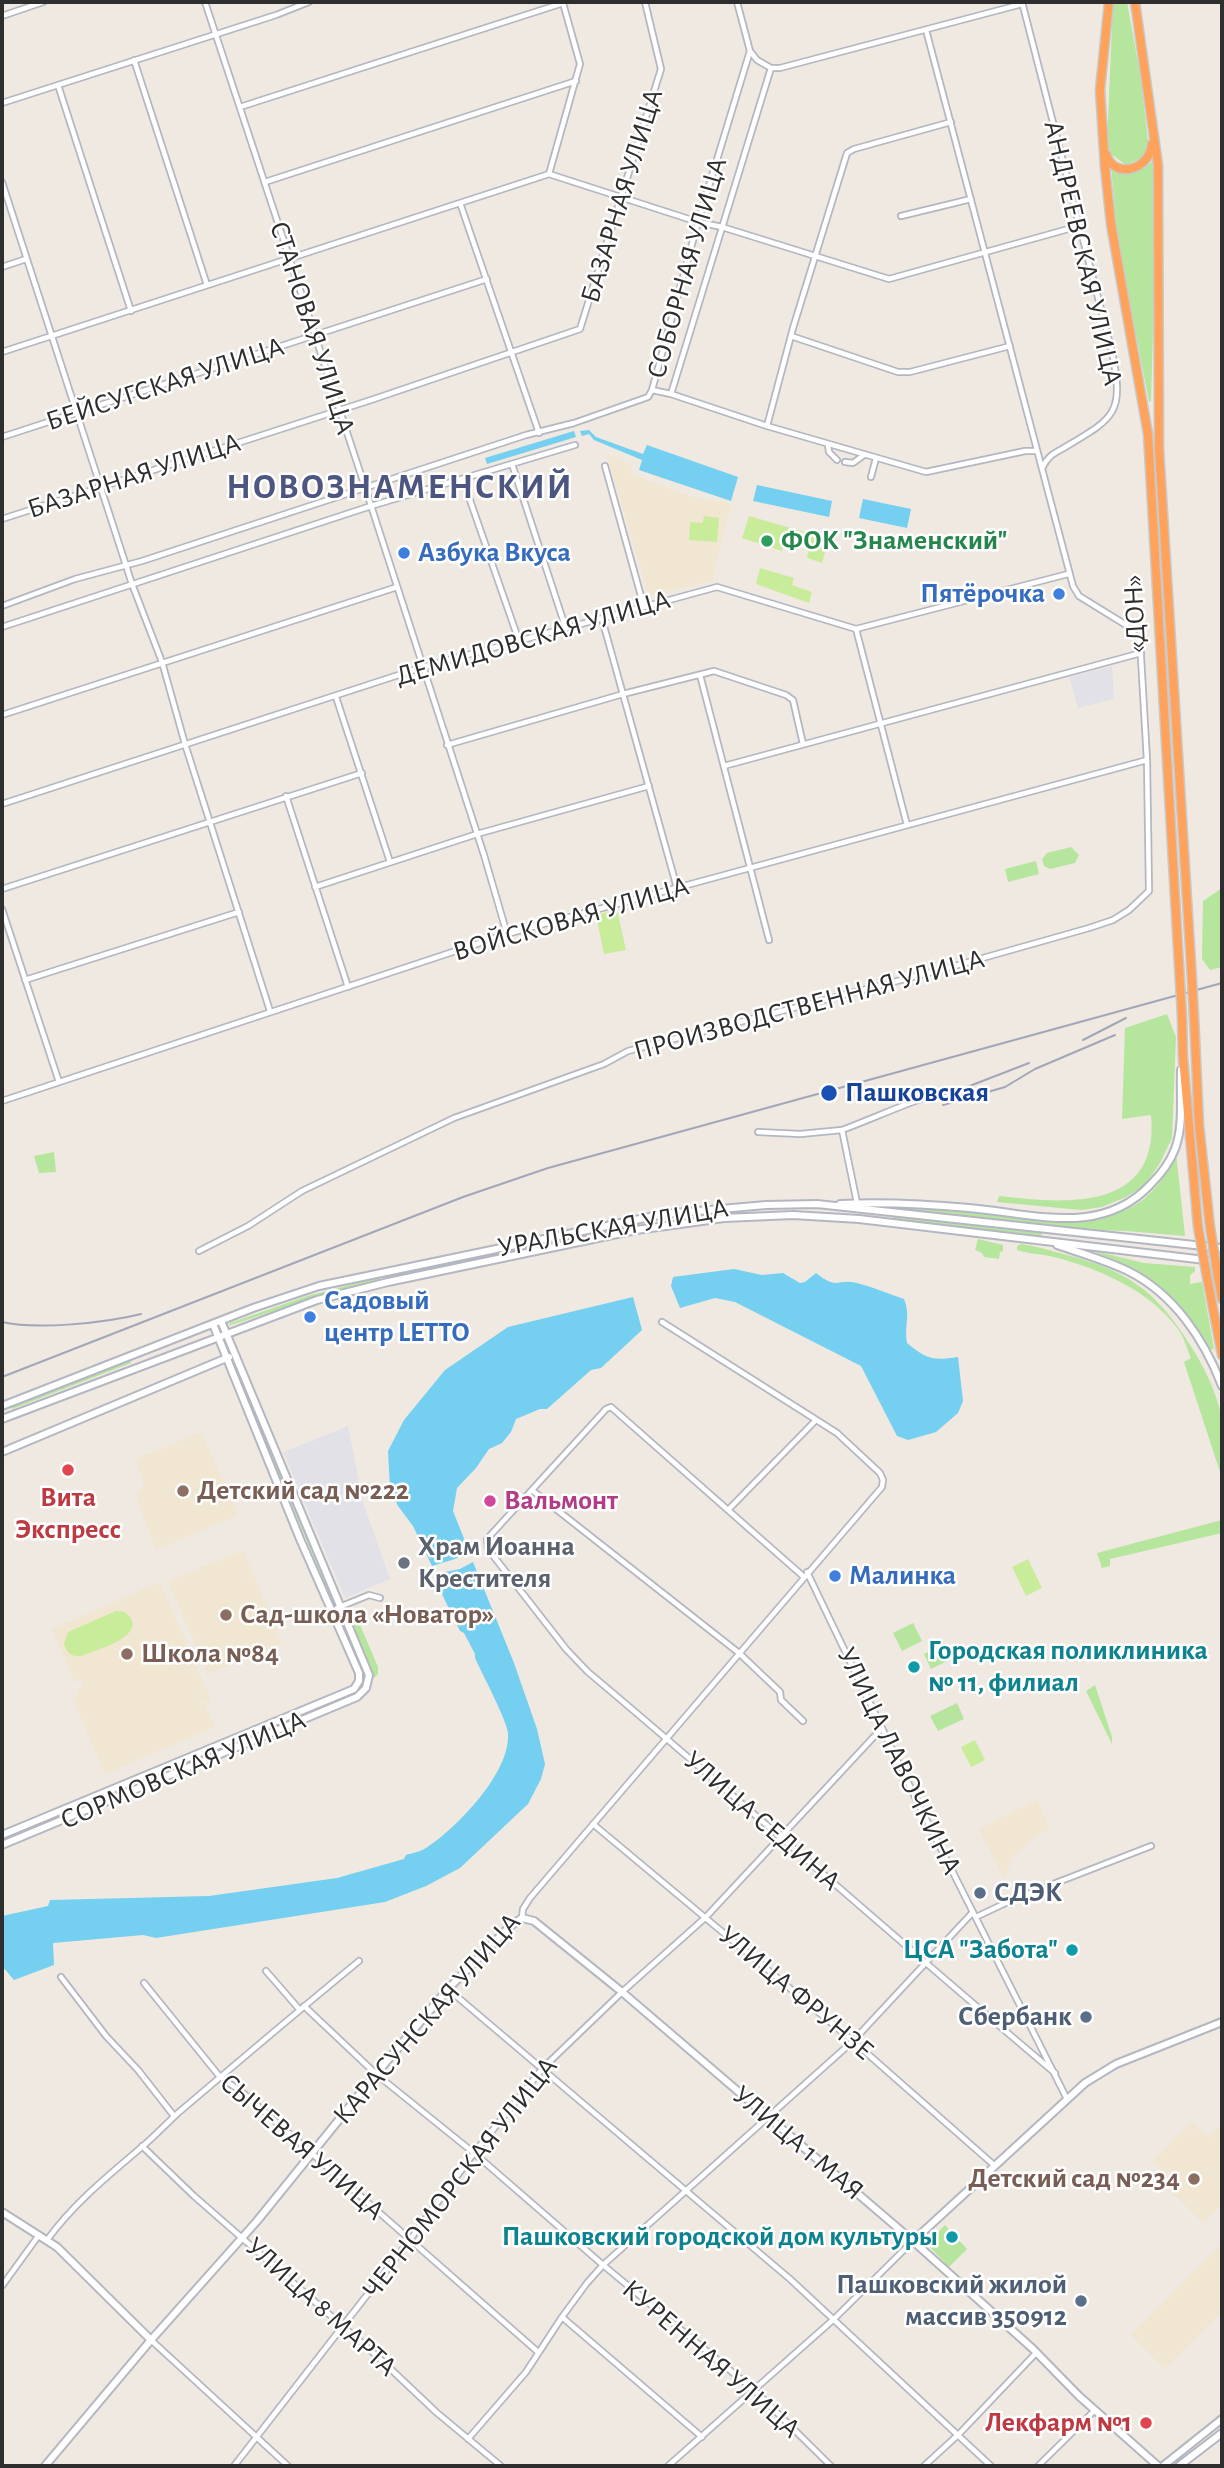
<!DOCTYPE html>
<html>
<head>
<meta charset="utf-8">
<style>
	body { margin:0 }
	#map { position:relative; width:1224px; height:2468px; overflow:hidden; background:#efe9e1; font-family:"Alegreya Sans",sans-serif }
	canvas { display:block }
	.frame { position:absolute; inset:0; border:4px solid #2e2e2e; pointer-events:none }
</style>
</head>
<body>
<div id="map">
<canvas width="1224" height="2468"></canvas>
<div class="frame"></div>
</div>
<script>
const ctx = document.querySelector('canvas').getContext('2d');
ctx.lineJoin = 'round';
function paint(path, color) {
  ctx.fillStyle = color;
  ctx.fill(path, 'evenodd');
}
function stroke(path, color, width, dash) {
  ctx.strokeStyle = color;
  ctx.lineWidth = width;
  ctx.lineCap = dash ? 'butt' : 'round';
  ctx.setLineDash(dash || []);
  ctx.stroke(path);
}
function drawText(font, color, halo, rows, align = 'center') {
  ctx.font = font + ' "Alegreya Sans",sans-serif';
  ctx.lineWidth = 5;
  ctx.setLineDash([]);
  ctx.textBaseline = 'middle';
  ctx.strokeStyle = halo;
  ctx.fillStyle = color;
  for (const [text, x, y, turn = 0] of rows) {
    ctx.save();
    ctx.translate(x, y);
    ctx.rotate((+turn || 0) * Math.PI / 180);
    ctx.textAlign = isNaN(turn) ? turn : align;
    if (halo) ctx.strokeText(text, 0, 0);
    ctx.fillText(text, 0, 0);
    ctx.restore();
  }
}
paint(new Path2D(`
	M1112 666 1114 699 1078 708 1069 677Z
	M348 1426 363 1502 390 1579 345 1598 283 1452Z`), '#e3e1e8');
paint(new Path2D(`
	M606 453 632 465 631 474 692 497 731 504 712 581 649 595Z
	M201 1432 238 1515 156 1550 136 1497 144 1485 136 1459Z
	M243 1550 282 1643 208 1674 168 1581Z
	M160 1582 211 1700 204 1703 215 1727 105 1774 73 1699 79 1697 76 1690 84 1686 81 1680 75 1682 52 1629Z
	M1037 1799 1050 1828 1035 1837 1012 1858 1005 1880 979 1829Z
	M1191 2122 1208 2137 1222 2124V2204L1203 2223 1166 2186 1164 2172 1153 2161Z
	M1221 2244 1222 2312 1165 2369 1131 2335Z`), '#f0e6d1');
paint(new Path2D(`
	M1113 2H1127L1141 79 1148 141V149L1144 157 1126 165 1111 154 1107 142Z
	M1153 161H1155L1156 227 1151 401 1149 402 1117 236 1111 165C1128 174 1138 174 1153 161Z
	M1071 847 1079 855 1075 863 1050 869 1044 866 1042 859 1047 853Z
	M1036 861 1039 874 1008 882 1005 869Z
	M1222 888V967L1210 970 1202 959 1203 901Z
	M1167 1014 1176 1037 1172 1138 1160 1163 1144 1186 1126 1197 1102 1207 1081 1210 997 1202 999 1196C1066 1204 1160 1212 1151 1115L1122 1119 1125 1028Z
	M54 1152 56 1172 39 1173 34 1156Z
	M1176 1153 1185 1236 1127 1231 1061 1229 910 1212 900 1207C936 1210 972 1212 1007 1215 1079 1221 1142 1234 1176 1153Z
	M893 1216 1044 1232 1039 1237 893 1220Z
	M978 1239 1003 1245V1251L1000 1252 999 1259 984 1257 982 1253 975 1250Z
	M1021 1244C1036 1246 1052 1251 1067 1255 1132 1272 1159 1294 1194 1351 1206 1371 1218 1396 1222 1420 1224 1438 1222 1460 1222 1478L1184 1362 1191 1358C1187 1349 1184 1337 1178 1329 1149 1290 1100 1269 1054 1257 1042 1254 1029 1254 1017 1250V1246Z
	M1091 1250 1144 1263 1195 1267V1271L1190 1275V1284L1202 1282 1214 1349 1210 1350C1190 1317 1165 1288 1131 1268 1118 1261 1104 1257 1091 1250Z
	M380 1277V1280L299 1303 228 1326 230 1323 307 1296Z
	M130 1359 131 1363 12 1409 10 1407 11 1405Z
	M275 1458 334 1600 333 1603 273 1461Z
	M1222 1520V1533L1110 1559V1566L1102 1568 1097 1553Z
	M354 1611 378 1667V1674L374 1678 347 1613Z
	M913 1623 922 1641 902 1651 893 1633Z
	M944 1645 951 1659 931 1669 924 1654Z
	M1095 1685 1112 1737V1744L1086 1691Z
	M349 1695 352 1694V1697L159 1774Z
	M957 1703 964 1719 938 1731 930 1716Z
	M945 2225 967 2249 949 2267 927 2244Z`), '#b6e59e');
paint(new Path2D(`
	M704 516 719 518 717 542 689 540 690 522 703 523Z
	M749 516 815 535 814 538 828 543 822 563 807 558 810 545 786 538 782 551 742 538Z
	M760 568 794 578 792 585 812 592 809 603 756 584Z
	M617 910 626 950 604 954 596 915Z
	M1028 1559 1042 1588 1026 1596 1012 1567Z
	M116 1611 125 1612C153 1635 96 1650 81 1656 71 1657 66 1652 64 1643L68 1632Z
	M975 1740 985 1760 971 1767 961 1747Z`), '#c9ec9a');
paint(new Path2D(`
	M589 430 596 437 643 454 647 445 738 477 731 501 639 470 642 460 594 440 589 434 582 436 580 431Z
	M574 431 576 437 487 464 485 458Z
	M757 485 832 501 829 517 753 501Z
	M863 499 911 509 907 528 859 518Z
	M734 1269 762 1275 783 1273 800 1283 805 1282 816 1273C839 1291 836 1278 857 1283 873 1287 889 1294 904 1299 911 1317 904 1323 907 1343 926 1359 933 1361 958 1357L963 1401 958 1413 936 1432 908 1440 897 1436 861 1366 735 1302 715 1298 680 1308 671 1286 673 1277Z
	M633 1297 642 1330 601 1368 591 1370 547 1409H540L516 1419 511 1432 502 1443 489 1449 476 1468 457 1488 453 1511 469 1551 455 1559 432 1566 413 1526 398 1506 390 1489 388 1451 404 1420 445 1370 508 1327Z
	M473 1562 514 1663 537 1729 545 1764 541 1779 528 1804 460 1868 426 1886 385 1902 156 1938 143 1935 53 1943 54 1965 14 1980 2 1966V1916L48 1906 50 1900 209 1896 337 1878 404 1859 406 1855C412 1853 420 1852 426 1848 457 1828 511 1772 508 1733 506 1718 482 1674 475 1658V1654L464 1633 460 1631 437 1584 435 1574 460 1569Z`), '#75cff0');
const street = new Path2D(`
	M205 2 365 487 484 855 507 934
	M737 2 750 51 757 60 771 68
	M1022 2 1112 352C1125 415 1114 418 1062 449 1053 454 1047 457 1043 467
	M2 16 43 2
	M134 60 207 285
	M771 68H780L1022 4
	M58 85 131 311
	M2 103 276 15 309 2
	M240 107 563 3
	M549 174 698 222 722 227 889 279 1079 226
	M549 174 580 64 563 3
	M2 182 132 584 162 662 185 744 270 1011
	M265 182 576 81
	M460 203 539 433
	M901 216 971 199
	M2 267 26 259
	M791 336 898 372H910L1010 346
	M2 352 549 174
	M652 390 671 394 767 426 926 472 1025 451H1037
	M671 394 771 68
	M767 426 793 328 847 153 854 149 951 122
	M2 437 487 279
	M828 445 829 452 837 460
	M845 462 853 463 864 455
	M512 464 566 629
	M605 466 644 607
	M871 477 876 458
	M463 480 519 641
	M2 519 374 399 580 329 661 69 645 2
	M2 606 75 579 142 561 526 435 574 423 648 397 652 390 698 222 750 51
	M602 619 677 888
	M2 627 371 506 575 445
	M856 629 907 825
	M700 675 769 940
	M336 697 390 862
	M2 715 397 587
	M447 745 623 694 714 671 786 695 793 700 803 744
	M724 766 1141 653
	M286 796 348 987
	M2 804 423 667 717 587 856 629 1068 574
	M315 887 477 834 649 786
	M2 889 362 773
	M2 909 59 1082
	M25 980 239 912
	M2 1101 507 934 1147 760
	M758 1132 800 1134 842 1130
	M857 1203 842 1130C877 1117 910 1101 945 1091
	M199 1251 248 1226 302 1191 454 1118 604 1064 628 1051 951 967 1089 928 1113 920 1129 910 1149 891 1147 760 1140 641 1126 625 1079 596 1073 586 926 30
	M533 1491 739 1653 780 1692 781 1700 803 1721
	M728 1510 816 1420
	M807 1572 916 1799 1067 2099
	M804 1577 611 1407 606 1409 487 1539 488 1549 566 1649 588 1672C745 1804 898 1941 1055 2073
	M333 1615 337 1608 369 1595 380 1598
	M593 1824 853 2041 995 2166
	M976 1917 1012 1900 1151 1846
	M522 1918 523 1909 530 1898 882 1487 883 1480 880 1473 837 1433 662 1322
	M266 1971 299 2009
	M61 1977 106 2036 138 2070 174 2116
	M144 1983 220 2077 242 2092 538 2352
	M448 1989 790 2279 991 2466
	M304 2006 376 2074 474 2153 603 2265 755 2391 831 2466
	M142 2146 194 2196 378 2357 436 2412 501 2466
	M47 2240C75 2202 108 2176 143 2146 155 2136 166 2124 178 2113 238 2062 298 2011 359 1961
	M2 2286 39 2235
	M562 2317 702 2437
	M151 2340 288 2466
	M468 2439 526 2372 562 2317 587 2283 603 2265 853 2041 973 1912
	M234 2466 409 2241 474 2153 543 2068 622 1992 706 1917 882 1728
	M668 2466 834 2319 913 2241
	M924 2466 959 2434 1036 2353
	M1038 2466 1095 2410`);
const secondary = new Path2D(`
	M840 1204C883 1202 926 1204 969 1208 1032 1213 1101 1238 1151 1184 1160 1175 1170 1162 1175 1149 1184 1125 1180 1095 1181 1070
	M1057 1245C1080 1253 1105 1260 1128 1271 1174 1294 1204 1339 1222 1386
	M2 1406 253 1308 319 1286 664 1214 766 1205 817 1204 1222 1248
	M2 1419 317 1300 388 1282 636 1230 724 1218 793 1215 859 1219 1222 1262
	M2 1452 229 1357
	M2 1835 354 1689 359 1681V1673L300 1539 213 1324
	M2 1845 357 1697 366 1688 369 1675 221 1321
	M2 2212 57 2247 151 2340
	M913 2241 1085 2083 1116 2064 1222 2022
	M45 2466 151 2340 257 2221 376 2074 448 1989 509 1927 522 1918 534 1921 622 1992 913 2241 1033 2349 1079 2396 1158 2466
	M1163 2466 1222 2419
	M1179 2466 1222 2433`);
const highway = new Path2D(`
	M1109 2 1100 90 1105 167 1111 224 1148 434 1179 965
	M1135 2 1158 165 1159 449 1191 964
	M1106 154C1114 180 1150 170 1152 144
	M1182 1016 1183 1057 1198 1227
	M1194 1016 1199 1125 1210 1227
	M1207 1277 1222 1355
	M1218 1277 1222 1299`);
stroke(street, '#b4b7c1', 8);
stroke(secondary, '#b4b7c1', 10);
stroke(highway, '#c9c9c9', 11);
stroke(street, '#fff', 4.5);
stroke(secondary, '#fff', 6);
stroke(highway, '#ffa35c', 8);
stroke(new Path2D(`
	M1083 1040 1126 1018
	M967 1087 1029 1063
	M943 1105 1005 1087 1035 1069 1115 1035
	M2 1322C37 1330 105 1323 141 1314
	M2 1377 463 1197 548 1168 1222 983`), '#a3a6b8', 2);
const highwayBridge = new Path2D(`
	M1191 964 1194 1016
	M1179 965 1182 1016
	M1198 1227 1207 1277
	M1210 1227 1218 1277`);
stroke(highwayBridge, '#c9c9c9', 11, []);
stroke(highwayBridge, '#ffa35c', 8);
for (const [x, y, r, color] of [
	[767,541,7,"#2e9e5b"],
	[404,553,7,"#3f7fe0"],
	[1059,594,7,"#3f7fe0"],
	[829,1093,9,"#1a4fb4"],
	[310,1317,7,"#3f7fe0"],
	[68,1470,7,"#e0444e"],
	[183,1491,7,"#8d6e63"],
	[490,1501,7,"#d1479c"],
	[404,1563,7,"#6b7280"],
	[835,1576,7,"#3f7fe0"],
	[226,1615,7,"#8d6e63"],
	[127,1654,7,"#8d6e63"],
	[914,1667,7,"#0f9aa8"],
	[980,1893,7,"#5c6f8a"],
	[1072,1950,7,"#0f9aa8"],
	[1086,2017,7,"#5c6f8a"],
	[1194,2179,7,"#8d6e63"],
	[952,2237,7,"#0f9aa8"],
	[1081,2301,7,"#5c6f8a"],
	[1146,2423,7,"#e0444e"]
]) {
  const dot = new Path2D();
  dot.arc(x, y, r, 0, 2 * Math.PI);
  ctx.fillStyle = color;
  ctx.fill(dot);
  stroke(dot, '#fff', 2.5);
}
drawText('28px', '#2e2e2e', '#fff', [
	["БАЗАРНАЯ УЛИЦА",622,196,-73],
	["АНДРЕЕВСКАЯ УЛИЦА",1083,253,77],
	["СОБОРНАЯ УЛИЦА",687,268,-74],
	["СТАНОВАЯ УЛИЦА",312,328,72],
	["БЕЙСУГСКАЯ УЛИЦА",165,384,-18],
	["БАЗАРНАЯ УЛИЦА",134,476,-18],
	["«ДОН»",1135,614,-93],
	["ДЕМИДОВСКАЯ УЛИЦА",533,638,-16],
	["ВОЙСКОВАЯ УЛИЦА",571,919,-16],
	["ПРОИЗВОДСТВЕННАЯ УЛИЦА",809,1005,-15],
	["УРАЛЬСКАЯ УЛИЦА",613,1228,-10],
	["УЛИЦА ЛАВОЧКИНА",899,1761,64],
	["СОРМОВСКАЯ УЛИЦА",183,1770,-23],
	["УЛИЦА СЕДИНА",762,1821,41],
	["УЛИЦА ФРУНЗЕ",796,1993,40],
	["КАРАСУНСКАЯ УЛИЦА",427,2019,-49],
	["УЛИЦА 1 МАЯ",798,2143,40],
	["СЫЧЕВАЯ УЛИЦА",302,2147,41],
	["ЧЕРНОМОРСКАЯ УЛИЦА",460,2178,-52],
	["УЛИЦА 8 МАРТА",321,2307,42],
	["КУРЕННАЯ УЛИЦА",711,2359,41]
]);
drawText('bold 28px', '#27864d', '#fff', [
	["ФОК \"Знаменский\"",781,541]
], 'left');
drawText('bold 28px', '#366cbe', '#fff', [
	["Азбука Вкуса",418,553],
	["Пятёрочка",1045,594,"right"],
	["Садовый",324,1301],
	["центр LETTO",324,1333],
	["Малинка",849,1576]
], 'left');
drawText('bold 28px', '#164399', '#fff', [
	["Пашковская",845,1093]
], 'left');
drawText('bold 28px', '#785e54', '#fff', [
	["Детский сад №222",197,1491],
	["Сад-школа «Новатор»",240,1615],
	["Школа №84",141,1654],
	["Детский сад №234",1180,2179,"right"]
], 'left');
drawText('bold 28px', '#be3a42', '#fff', [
	["Вита",68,1498],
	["Экспресс",68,1530],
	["Лекфарм №1",1132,2423,"right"]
]);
drawText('bold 28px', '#b23c85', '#fff', [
	["Вальмонт",504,1501]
], 'left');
drawText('bold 28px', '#5b616d', '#fff', [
	["Храм Иоанна",418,1547],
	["Крестителя",418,1579]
], 'left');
drawText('bold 28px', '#0d838f', '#fff', [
	["Городская поликлиника",928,1651,"left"],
	["№ 11, филиал",928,1683,"left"],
	["ЦСА \"Забота\"",1058,1950],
	["Пашковский городской дом культуры",938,2237]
], 'right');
drawText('bold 28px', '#4e5e75', '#fff', [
	["СДЭК",994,1893,"left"],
	["Сбербанк",1072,2017],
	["Пашковский жилой",1067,2285],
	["массив 350912",1067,2317]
], 'right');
ctx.letterSpacing = '2px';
drawText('bold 35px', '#4d5680', '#fff', [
	["НОВОЗНАМЕНСКИЙ",400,487]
]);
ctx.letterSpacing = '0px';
</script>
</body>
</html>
